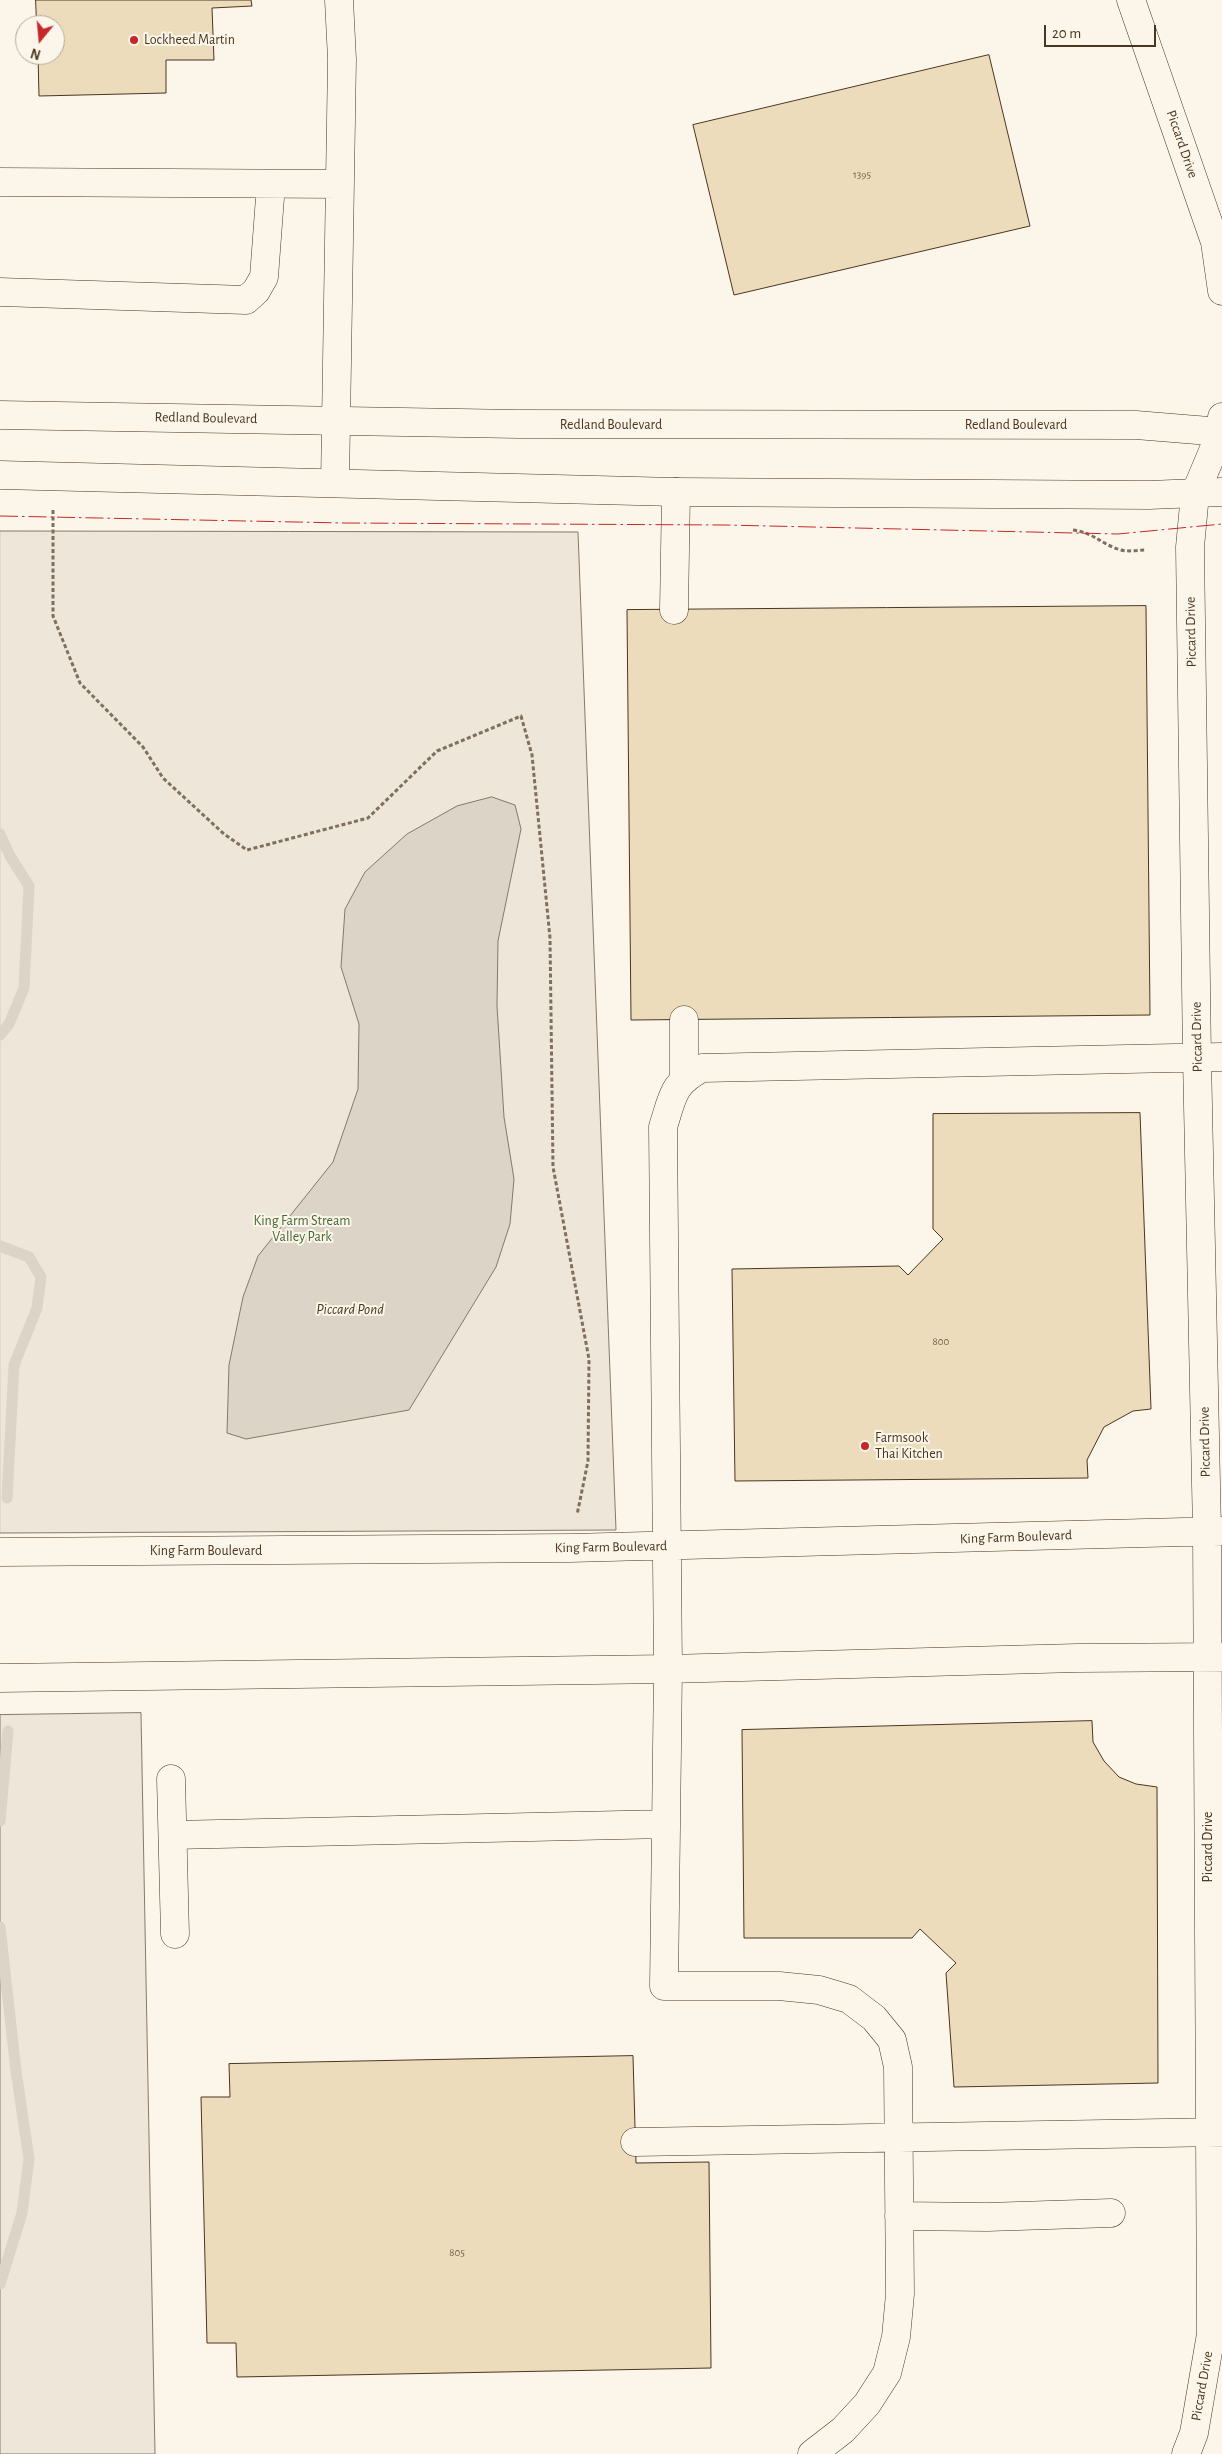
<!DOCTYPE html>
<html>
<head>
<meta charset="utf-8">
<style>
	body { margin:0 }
	#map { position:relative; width:1222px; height:2454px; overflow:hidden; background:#fbf6e9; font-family:"Alegreya Sans",sans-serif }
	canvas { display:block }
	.north { position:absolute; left:15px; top:15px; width:50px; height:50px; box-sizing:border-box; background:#fbf6e9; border:1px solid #b4a999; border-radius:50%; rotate:197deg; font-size:14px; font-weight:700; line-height:20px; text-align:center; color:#4a3520 }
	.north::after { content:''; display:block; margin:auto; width:18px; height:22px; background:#c62828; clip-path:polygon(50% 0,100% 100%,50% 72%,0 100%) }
	.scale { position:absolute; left:1044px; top:25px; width:112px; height:22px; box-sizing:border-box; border:2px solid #4a3520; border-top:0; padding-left:6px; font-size:15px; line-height:18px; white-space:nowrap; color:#4a3520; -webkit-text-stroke:4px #fbf6e9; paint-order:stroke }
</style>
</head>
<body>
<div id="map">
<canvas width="1222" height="2454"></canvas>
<div class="north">N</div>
<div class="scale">20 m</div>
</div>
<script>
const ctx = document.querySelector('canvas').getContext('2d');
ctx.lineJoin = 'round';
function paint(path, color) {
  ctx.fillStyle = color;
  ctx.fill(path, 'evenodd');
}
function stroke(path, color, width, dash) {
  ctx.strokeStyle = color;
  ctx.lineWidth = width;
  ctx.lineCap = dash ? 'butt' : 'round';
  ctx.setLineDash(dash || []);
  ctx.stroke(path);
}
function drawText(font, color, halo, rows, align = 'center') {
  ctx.font = font + ' "Alegreya Sans",sans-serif';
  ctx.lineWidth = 4;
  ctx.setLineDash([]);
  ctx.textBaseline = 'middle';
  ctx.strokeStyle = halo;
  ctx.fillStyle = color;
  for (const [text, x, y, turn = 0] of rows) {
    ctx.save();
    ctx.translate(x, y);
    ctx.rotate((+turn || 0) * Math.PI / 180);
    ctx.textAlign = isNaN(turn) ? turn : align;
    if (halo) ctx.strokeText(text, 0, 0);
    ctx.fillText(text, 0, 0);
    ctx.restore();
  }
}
const green = new Path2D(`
	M0 531 578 532 616 1530 0 1533Z
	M141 1713 155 2454H0V1715Z`);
paint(green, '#ede6d9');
stroke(green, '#887966', 1);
const water = new Path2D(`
	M492 797 515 805 521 829 498 941 497 1006 504 1117 514 1179 510 1224 496 1267 409 1410 246 1439 227 1433 229 1365 243 1297 258 1256 333 1162 358 1089 359 1024 341 967 345 909 365 872 407 834 457 806Z`);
paint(water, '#dcd4c6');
stroke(water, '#887966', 1);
stroke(new Path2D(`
	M0 834 10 856 29 886 24 988 9 1024 0 1035
	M0 1246 29 1257 41 1277 37 1308 14 1365 7 1498
	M0 1821 8 1731
	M0 1927 16 2071 29 2159 22 2213 0 2284`), '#dcd4c6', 11);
const building = new Path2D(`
	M36 0H251L252 6 212 8 214 60H166V93L39 96 38 55H55V25H37Z
	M989 55 1030 226 734 295 693 125Z
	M1146 606 1150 1015 631 1020 627 610Z
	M1140 1113 1151 1409 1133 1411 1104 1427 1087 1460 1088 1478 735 1481 732 1269 899 1266 908 1275 943 1239 933 1229V1114Z
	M1092 1721 1093 1742 1104 1761 1119 1777 1136 1784 1157 1787 1158 2083 954 2087 946 1973 956 1963 920 1929 912 1938H744L742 1730Z
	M633 2056 636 2163 709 2162 711 2368 237 2377 236 2343H207L201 2097H230L229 2064Z`);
paint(building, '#ecdcbc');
stroke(building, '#4a3520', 1);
const minor = new Path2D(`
	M1131 0 1215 242 1222 291
	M0 182 340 184
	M0 292 246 300 256 291 264 277 271 184
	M335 483 342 59 339 0
	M674 610 676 492
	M684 1077V1020
	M0 1552 570 1548 1222 1531
	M0 1678 668 1669 1077 1658 1222 1657
	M171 1779 175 1934
	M173 1835 666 1824
	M635 2142 1222 2132
	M899 2216 987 2217 1111 2213
	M812 2454 843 2430 867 2404 887 2373 896 2337 900 2294 898 2067 892 2040 874 2018 849 1999 819 1990 779 1986H664L668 1669 663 1127C673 1096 672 1084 702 1068L1222 1057
	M1186 2454 1194 2433 1211 2334 1207 1531 1197 1058 1190 547 1195 494 1221 432 1222 417`);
const major = new Path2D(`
	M0 415 518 424 1136 425 1222 432
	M0 475 676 492 1149 495 1222 492`);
stroke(minor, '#4a3520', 29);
stroke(major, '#4a3520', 29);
stroke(new Path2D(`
	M53 510V616L80 683 143 747 163 778 224 834 247 850 368 818 437 751 521 716 532 755 550 938 553 1167 589 1359 588 1461 577 1515
	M1073 530C1095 533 1102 545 1121 550 1129 552 1138 550 1146 550`), '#7f6f5c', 3, [4, 2.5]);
stroke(minor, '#fbf6e9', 28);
stroke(major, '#fbf6e9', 28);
stroke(new Path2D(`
	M0 516 344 523 725 525 1118 534 1222 524`), '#c62828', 1, [18, 4, 2.5, 4]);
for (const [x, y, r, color] of [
	[134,40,5,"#c62828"],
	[865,1446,5,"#c62828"]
]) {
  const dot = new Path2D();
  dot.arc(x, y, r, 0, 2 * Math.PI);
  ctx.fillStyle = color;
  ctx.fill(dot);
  stroke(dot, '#fbf6e9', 2);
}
drawText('11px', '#725f47', null, [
	["1395",862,175],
	["800",941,1342],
	["805",457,2253]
]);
drawText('14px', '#4a3520', '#fbf6e9', [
	["Lockheed Martin",144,40],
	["Farmsook",875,1438],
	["Thai Kitchen",875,1454]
], 'left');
drawText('14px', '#4a3520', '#fbf6e9', [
	["Piccard Drive",1182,144,71],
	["Redland Boulevard",206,418,1],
	["Redland Boulevard",611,425],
	["Redland Boulevard",1016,425],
	["Piccard Drive",1191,632,-91],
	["Piccard Drive",1197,1037,-91],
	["Piccard Drive",1205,1442,-91],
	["King Farm Boulevard",1016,1537,-2],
	["King Farm Boulevard",611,1547,-1],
	["King Farm Boulevard",206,1551],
	["Piccard Drive",1208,1847,-90],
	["Piccard Drive",1202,2386,-80]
]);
drawText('14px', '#436837', '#fbf6e9', [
	["King Farm Stream",302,1221],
	["Valley Park",302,1237]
]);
drawText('italic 15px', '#4a3520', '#fbf6e9', [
	["Piccard Pond",350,1309]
]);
</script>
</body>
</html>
